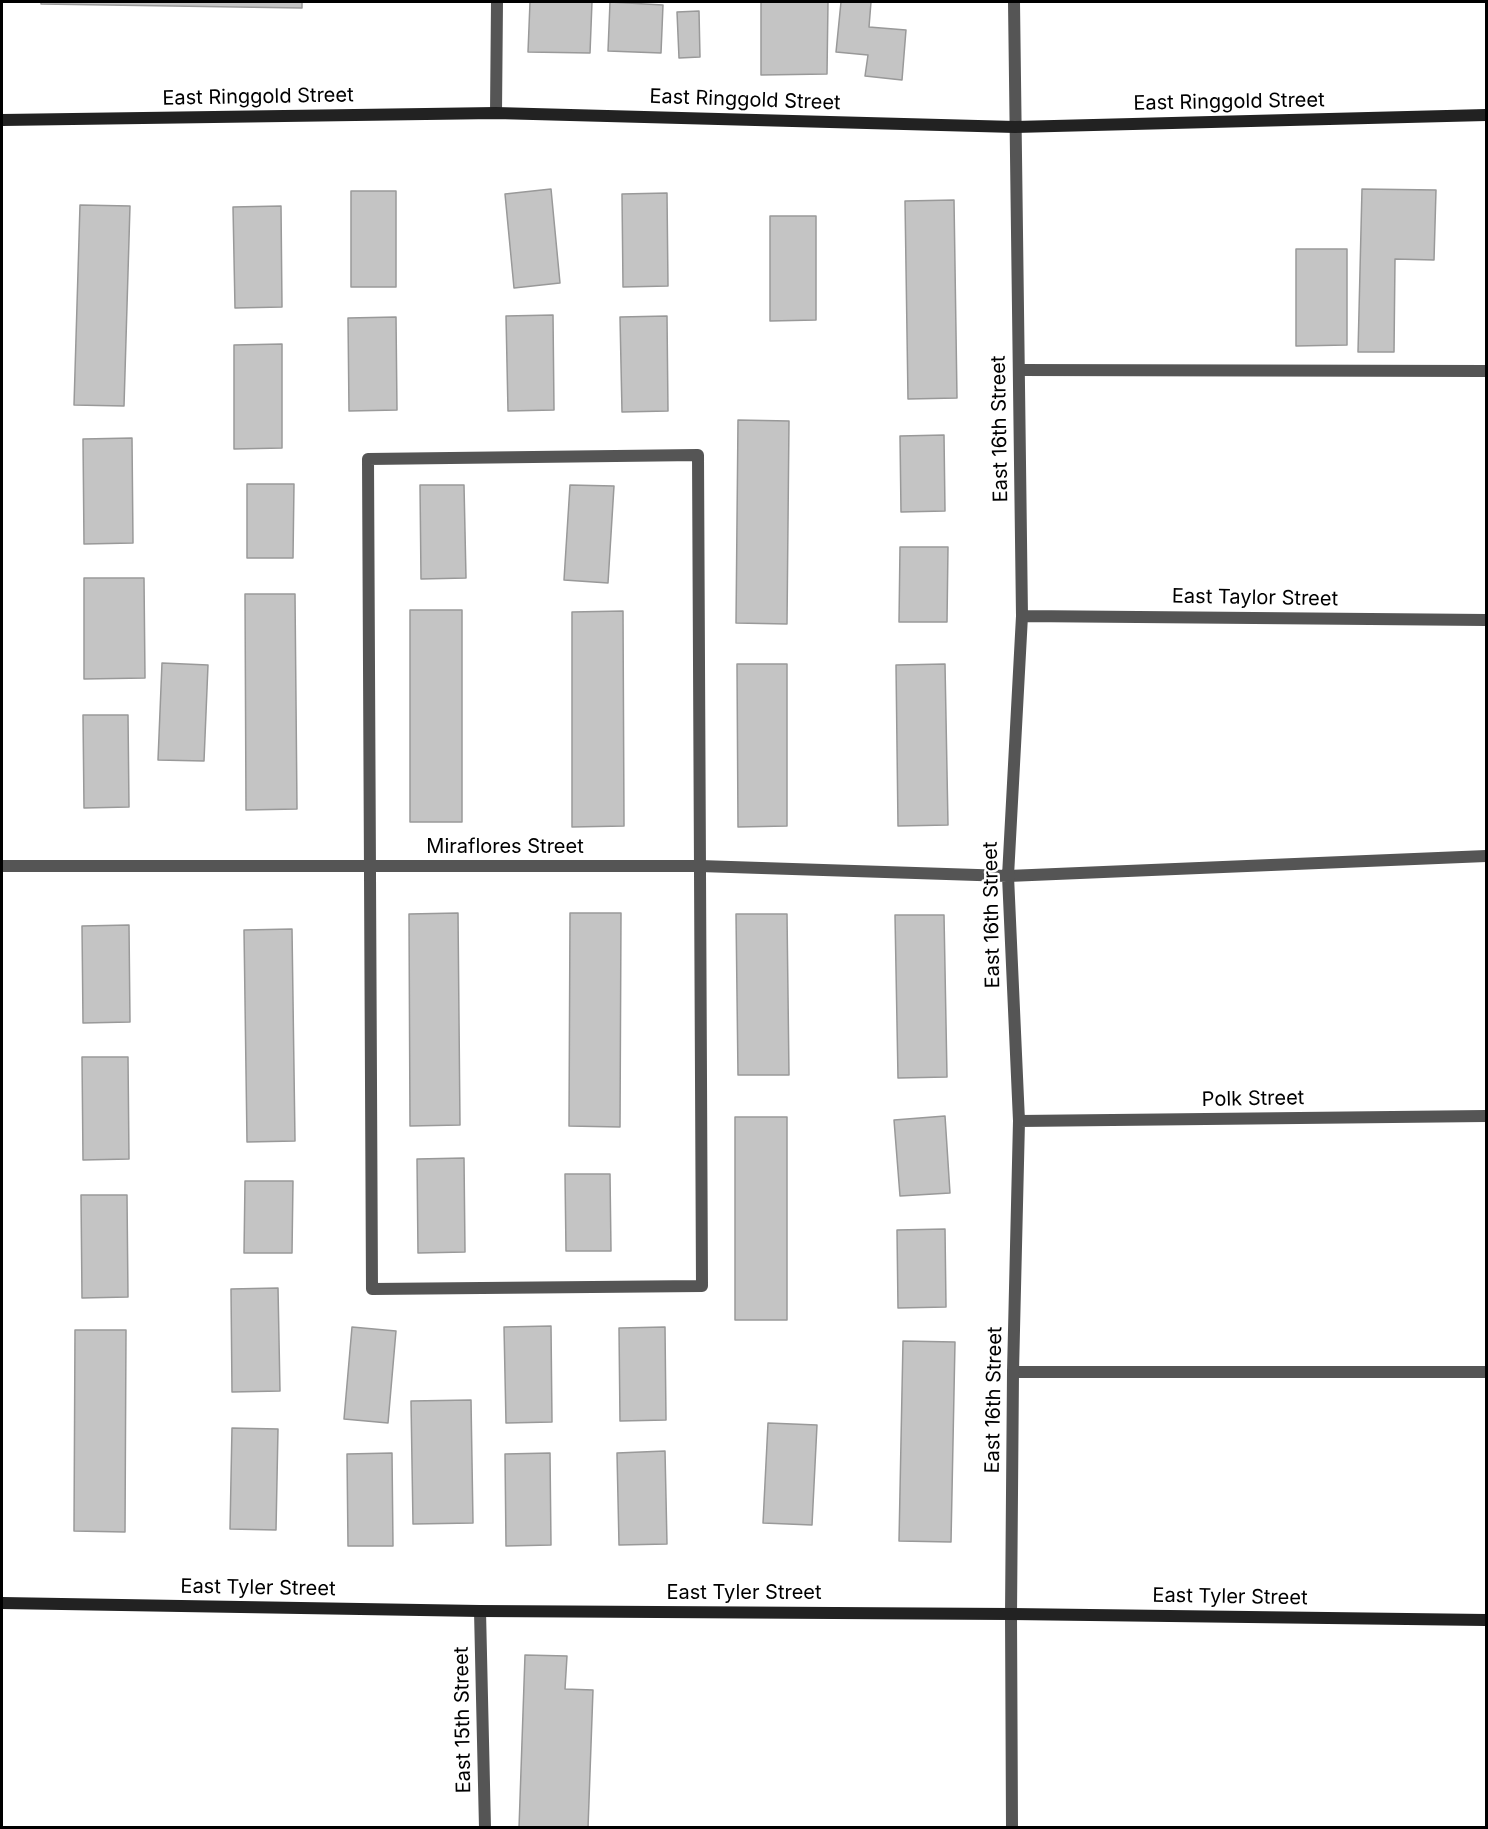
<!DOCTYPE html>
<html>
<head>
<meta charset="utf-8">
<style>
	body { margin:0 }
	#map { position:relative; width:1488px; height:1829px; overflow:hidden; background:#fff; font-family:Inter,sans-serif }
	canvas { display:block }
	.frame { position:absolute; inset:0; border:3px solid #000; pointer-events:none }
</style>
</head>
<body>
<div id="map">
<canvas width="1488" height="1829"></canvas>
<div class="frame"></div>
</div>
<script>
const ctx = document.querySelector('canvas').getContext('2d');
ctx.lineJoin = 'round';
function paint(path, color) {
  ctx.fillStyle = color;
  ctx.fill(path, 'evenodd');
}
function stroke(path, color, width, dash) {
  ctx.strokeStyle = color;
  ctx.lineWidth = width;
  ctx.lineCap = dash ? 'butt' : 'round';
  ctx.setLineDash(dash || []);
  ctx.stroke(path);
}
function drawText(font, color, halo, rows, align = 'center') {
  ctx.font = font + ' Inter,sans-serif';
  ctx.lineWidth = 5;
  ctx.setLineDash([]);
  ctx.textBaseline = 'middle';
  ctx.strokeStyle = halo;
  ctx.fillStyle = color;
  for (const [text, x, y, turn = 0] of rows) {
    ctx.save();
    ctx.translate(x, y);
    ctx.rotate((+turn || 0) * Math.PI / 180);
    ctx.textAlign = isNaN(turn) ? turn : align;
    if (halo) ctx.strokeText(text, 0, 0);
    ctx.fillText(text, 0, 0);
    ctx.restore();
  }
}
const building = new Path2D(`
	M41 2H302V8L41 4Z
	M530 2H592L590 53 528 52Z
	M610 2 663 5 661 53 608 51Z
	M761 2H828L827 74 761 75Z
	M841 2H871L869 27 906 30 902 80 865 76 868 55 836 52Z
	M699 11 700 57 679 58 677 12Z
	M551 189 560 283 514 288 505 194Z
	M1362 189 1436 190 1434 260 1395 259 1394 352H1358Z
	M351 191H396V287H351Z
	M667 193 668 286 623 287 622 194Z
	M954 200 957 398 908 399 905 201Z
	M80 205 130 206 124 406 74 405Z
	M281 206 282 307 235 308 233 207Z
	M770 216H816V320L770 321Z
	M1296 249H1347V345L1296 346Z
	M553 315 554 410 508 411 506 316Z
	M667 316 668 411 622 412 620 317Z
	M396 317 397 410 349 411 348 318Z
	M282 344V448L234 449V345Z
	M738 420 789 421 787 624 736 623Z
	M944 435 945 511 901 512 900 436Z
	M132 438 133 543 84 544 83 439Z
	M247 484H294L293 558H247Z
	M420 485H464L466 578 421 579Z
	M570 485 614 486 608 583 564 580Z
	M900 547H948L947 622H899Z
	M84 578H144L145 678 84 679Z
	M245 594H295L297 809 246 810Z
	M410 610H462V822H410Z
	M623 611 624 826 572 827V612Z
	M162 663 208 665 204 761 158 760Z
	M737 664H787V826L738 827Z
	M945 664 948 825 898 826 896 665Z
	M83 715H128L129 807 84 808Z
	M458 913 460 1125 410 1126 409 914Z
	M570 913H621L620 1127 569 1126Z
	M736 914H787L789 1075H738Z
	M895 915H944L947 1077 898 1078Z
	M129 925 130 1022 83 1023 82 926Z
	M292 929 295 1141 247 1142 244 930Z
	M82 1057H128L129 1159 83 1160Z
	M945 1116 950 1193 900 1196 894 1120Z
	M735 1117H787V1320H735Z
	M464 1158 465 1252 418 1253 417 1159Z
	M565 1174H610L611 1251H566Z
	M245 1181H293L292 1253H244Z
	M81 1195H127L128 1297 82 1298Z
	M945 1229 946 1307 898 1308 897 1230Z
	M278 1288 280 1391 232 1392 231 1289Z
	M551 1326 552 1422 506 1423 504 1327Z
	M352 1327 396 1331 388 1423 344 1419Z
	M665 1327 666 1420 620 1421 619 1328Z
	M75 1330H126L125 1532 74 1531Z
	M903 1341 955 1342 951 1542 899 1541Z
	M471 1400 473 1523 413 1524 411 1401Z
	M768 1423 817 1425 812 1525 763 1523Z
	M232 1428 278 1429 276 1530 230 1529Z
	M665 1451 667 1544 619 1545 617 1453Z
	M392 1453 393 1546H348L347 1454Z
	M550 1453 551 1545 506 1546 505 1454Z
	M525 1655 567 1656 565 1689 593 1690 588 1828H519Z`);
paint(building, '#c4c4c4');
stroke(building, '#999', 1.5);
stroke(new Path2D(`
	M1019 370 1486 371
	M698 455 702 1286 372 1289 368 459Z
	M1008 876 1486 856
	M1013 1372H1486`), '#555', 12);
stroke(new Path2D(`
	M496 113 497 2
	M1022 616 1486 620
	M2 866H700L1008 876
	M1019 1121 1486 1116
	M480 1611 485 1828
	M1012 1828 1011 1614 1013 1372 1019 1121 1008 876 1022 616 1014 2`), '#555', 12);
stroke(new Path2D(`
	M2 120 496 113 1015 127 1486 115
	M2 1603 480 1611 1011 1614 1486 1620`), '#222', 12);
drawText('20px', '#000', '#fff', [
	["East Ringgold Street",258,97,-1],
	["East Ringgold Street",745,100,2],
	["East Ringgold Street",1229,102,-1],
	["East 16th Street",1000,429,-91],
	["East Taylor Street",1255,598,1],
	["Miraflores Street",505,847],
	["East 16th Street",992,915,-91],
	["Polk Street",1253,1099,-1],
	["East 16th Street",994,1400,-89],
	["East Tyler Street",258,1588,1],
	["East Tyler Street",744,1593],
	["East Tyler Street",1230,1597,1],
	["East 15th Street",463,1720,-91]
]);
</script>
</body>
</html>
